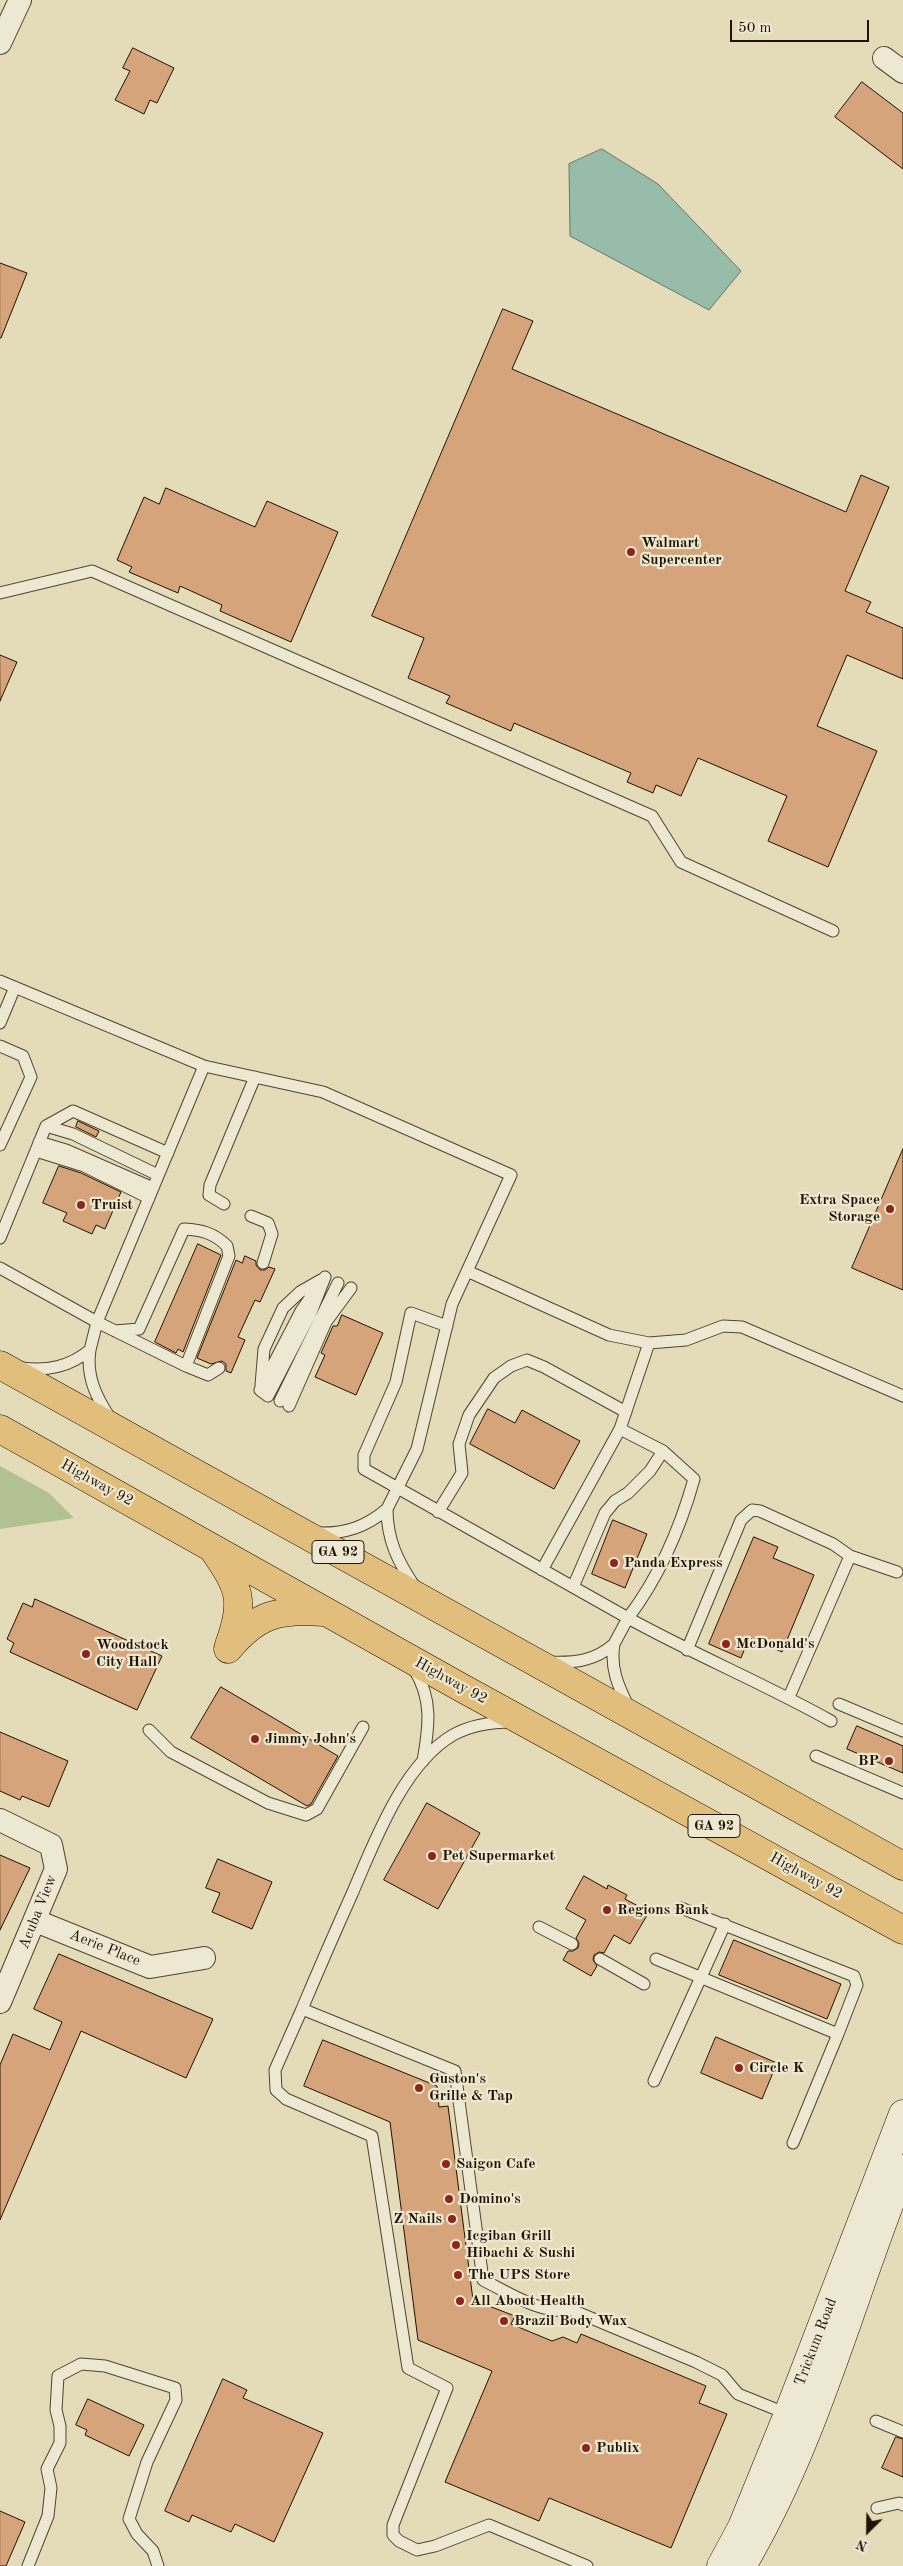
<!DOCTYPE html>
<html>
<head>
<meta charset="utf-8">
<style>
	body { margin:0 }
	#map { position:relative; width:903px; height:2566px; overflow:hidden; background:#e4dbb9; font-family:"Old Standard TT",serif }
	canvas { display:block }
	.north { position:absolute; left:843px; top:2506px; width:50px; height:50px; -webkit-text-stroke:4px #ede8d2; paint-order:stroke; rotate:203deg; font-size:14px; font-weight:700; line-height:20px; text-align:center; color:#221200 }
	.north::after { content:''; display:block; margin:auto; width:18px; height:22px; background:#221200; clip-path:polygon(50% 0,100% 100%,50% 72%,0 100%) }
	.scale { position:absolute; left:730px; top:20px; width:139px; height:22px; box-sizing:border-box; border:2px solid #221200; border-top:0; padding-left:6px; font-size:15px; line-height:18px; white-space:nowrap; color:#221200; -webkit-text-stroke:4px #ede8d2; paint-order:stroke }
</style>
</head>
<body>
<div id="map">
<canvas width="903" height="2566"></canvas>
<div class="north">N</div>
<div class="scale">50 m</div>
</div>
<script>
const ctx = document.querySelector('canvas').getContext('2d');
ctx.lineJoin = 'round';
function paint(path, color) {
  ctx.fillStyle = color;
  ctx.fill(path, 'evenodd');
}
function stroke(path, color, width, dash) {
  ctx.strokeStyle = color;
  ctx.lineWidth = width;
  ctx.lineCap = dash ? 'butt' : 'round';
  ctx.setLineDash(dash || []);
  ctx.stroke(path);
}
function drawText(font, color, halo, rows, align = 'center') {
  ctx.font = font + ' "Old Standard TT",serif';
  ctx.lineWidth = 4.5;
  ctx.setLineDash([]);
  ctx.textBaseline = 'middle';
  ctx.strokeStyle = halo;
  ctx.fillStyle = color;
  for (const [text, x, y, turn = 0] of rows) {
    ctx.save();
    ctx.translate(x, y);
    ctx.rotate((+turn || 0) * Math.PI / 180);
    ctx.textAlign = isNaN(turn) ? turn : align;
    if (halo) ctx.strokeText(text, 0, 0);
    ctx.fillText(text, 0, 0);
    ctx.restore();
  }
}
paint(new Path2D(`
	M0 1466 49 1493 74 1518 0 1529Z`), '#b2c191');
const water = new Path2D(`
	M602 149 658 184 741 271 709 310 570 236 569 164Z`);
paint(water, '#97bca9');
stroke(water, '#687865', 1);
const building = new Path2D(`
	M133 48 174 68 157 103 150 100 144 114 115 100 130 71 123 68Z
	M862 82 903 113V169L835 117Z
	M0 263 27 273 1 338H0Z
	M503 309 533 321 512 369 846 512 861 475 889 487 845 591 871 602 866 612 903 628V679L847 655 817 726 877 751 828 867 768 841 787 796 698 758 681 796 656 785 653 793 627 782 631 773 514 723 511 731 446 703 450 696 408 678 424 638 372 616Z
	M166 488 255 527 267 501 338 532 291 642 220 611 222 605 180 586 178 593 129 572 132 567 117 560 144 497 159 504Z
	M0 655 17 662 0 701Z
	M78 1121 99 1131 96 1137 76 1127Z
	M903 1149V1290L852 1268Z
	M59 1166 81 1173 121 1192 105 1229 96 1225 92 1234 63 1221 67 1213 43 1203Z
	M198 1244 221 1255 183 1352 178 1349 176 1353 155 1342Z
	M245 1256 256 1261V1265L260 1270H265L269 1267 275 1269 260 1302 255 1300 238 1337 245 1340 231 1373 226 1371V1364L222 1361 211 1364 197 1358 236 1260 242 1263Z
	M342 1315 383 1333 356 1395 315 1377 325 1355 321 1353 333 1326H337Z
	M488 1409 515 1423 522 1410 580 1441 554 1489 470 1444Z
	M613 1520 647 1534 625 1588 592 1574Z
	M754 1537 778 1547 773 1558 814 1575 782 1652 749 1638 741 1658 709 1644Z
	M35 1599 162 1656 137 1710 10 1652 14 1643 7 1639 23 1603 32 1607Z
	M221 1687 338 1756 311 1804 307 1806 191 1738Z
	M857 1726 903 1746V1773L847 1749Z
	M0 1732 68 1761 49 1807 22 1796 20 1800 0 1791Z
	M427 1803 480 1833 438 1909 384 1880Z
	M0 1855 30 1868 0 1930Z
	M218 1859 272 1882 252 1929 212 1912 220 1893 206 1888Z
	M584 1876 607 1889 608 1885 627 1895 625 1899 649 1912 630 1944 614 1935 604 1953 599 1952 594 1955 593 1960 597 1966 591 1976 563 1960 568 1951H573L578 1948 579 1943 576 1938 586 1920 566 1909Z
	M734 1940 841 1984 827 2019 719 1975Z
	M59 1954 213 2019 186 2078 81 2031 0 2220V2065L13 2034 50 2050 62 2022 34 2009Z
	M716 2037 777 2063 762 2099 701 2073Z
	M323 2040 437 2086 439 2107 448 2106 473 2300 515 2316 511 2324 552 2341 563 2337 577 2343 581 2334 706 2386 699 2403 727 2414 671 2548 549 2498 539 2521 445 2482 492 2371 418 2340 390 2122 304 2086Z
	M223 2379 247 2390 243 2398 323 2433 274 2542 235 2524 231 2532 192 2515 189 2522 165 2511Z
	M88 2399 144 2425 129 2456 85 2435 87 2430 76 2425Z
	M896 2437 903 2439V2477L882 2468Z
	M0 2511 25 2522 6 2566H0Z`);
paint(building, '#d5a47b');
stroke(building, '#221200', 1);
const lane = new Path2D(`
	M0 593 92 571 652 816 681 862 833 931
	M0 981 204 1066 323 1092 511 1175 452 1304 417 1449 387 1509
	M0 1023 15 987
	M0 1046 23 1056 31 1077 0 1145
	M46 1126 73 1111 168 1153
	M39 1142 66 1150 153 1188
	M36 1151 84 1166 149 1198
	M224 1204 209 1195 210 1185 255 1077
	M251 1216 268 1223 272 1234 263 1263
	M0 1238 46 1126 73 1134 158 1175
	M0 1268 97 1322 186 1366
	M467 1271 609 1335 649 1343 620 1429 542 1570
	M325 1277 310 1315 268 1396 260 1390 301 1311Z
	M447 1326 411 1313 396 1382 364 1455V1469L628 1618 614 1644
	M115 1331 139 1329 184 1229C202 1230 214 1233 227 1246L229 1256 186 1366 208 1375 219 1368
	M649 1343 686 1340 723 1326 742 1327 903 1396
	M90 1350 97 1322 204 1066
	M22 1368C48 1371 69 1367 90 1350 86 1376 96 1397 110 1418
	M261 1385 264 1349 283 1308 300 1292 321 1280
	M280 1401 338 1283
	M289 1406 326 1322 351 1288
	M620 1429 663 1451 694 1479C680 1529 659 1577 628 1618 695 1655 765 1684 831 1721
	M438 1512 462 1473 459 1444 469 1415 494 1378 511 1366 527 1360 544 1367 626 1412
	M317 1533C345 1534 366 1527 387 1509 387 1540 398 1562 415 1587
	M573 1587 605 1513 615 1501 628 1493 650 1471 663 1451
	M687 1650 741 1520 752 1510 760 1511 833 1544 850 1556 897 1572
	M550 1662C575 1663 595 1661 614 1644 610 1668 618 1686 629 1708
	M414 1669C433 1699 429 1727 423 1761
	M789 1697 850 1556
	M839 1704 903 1731
	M149 1730 171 1752 268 1803 306 1815 317 1809 363 1727
	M816 1756 903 1793
	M681 1908 854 1976 857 1985 838 2034
	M539 1927 572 1944
	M600 1959 644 1984
	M656 1959 838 2034 793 2143
	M302 2009C318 1971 335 1932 352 1894 374 1843 403 1764 453 1735 471 1725 492 1722 512 1722
	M654 2081 725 1924
	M876 2421 903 2432
	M877 2508 899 2503 903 2505
	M28 2566 48 2516 51 2488 47 2469 60 2443V2426L56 2410 58 2376 81 2364 105 2366 175 2388 176 2400 147 2462 129 2519 137 2534 153 2551 158 2566
	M587 2566 489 2525 435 2546 417 2550 399 2541 393 2535V2525L447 2388 408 2368 372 2136 286 2099 276 2090 275 2070 302 2009 455 2071 483 2280C511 2294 540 2314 572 2310L696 2362 722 2375 738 2394 790 2415`);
const street = new Path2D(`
	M0 43 20 0
	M884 58 903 72
	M0 1820 51 1845 56 1869 0 2002
	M36 1921 150 1967 204 1958`);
const secondary = new Path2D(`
	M721 2566 742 2527 788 2414 903 2114
	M742 2566C815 2443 850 2301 903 2169`);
const primary = new Path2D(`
	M0 1365 903 1866
	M0 1429 462 1688 903 1930
	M213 1549C239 1587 246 1600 229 1645
	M228 1649C257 1614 278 1609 323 1612`);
stroke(lane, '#52442e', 13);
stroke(street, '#52442e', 24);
stroke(secondary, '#221200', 29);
stroke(primary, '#221200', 29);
stroke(lane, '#ede8d2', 11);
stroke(street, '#ede8d2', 22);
stroke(secondary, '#ede8d2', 28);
stroke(primary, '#e2be7c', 28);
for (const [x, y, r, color] of [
	[631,552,5,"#8f2418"],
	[81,1205,5,"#8f2418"],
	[890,1209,5,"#8f2418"],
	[614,1563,5,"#8f2418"],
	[726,1644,5,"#8f2418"],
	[86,1654,5,"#8f2418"],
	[255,1739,5,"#8f2418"],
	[889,1761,5,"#8f2418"],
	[432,1856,5,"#8f2418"],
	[607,1910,5,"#8f2418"],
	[739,2068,5,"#8f2418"],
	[419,2088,5,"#8f2418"],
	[446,2164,5,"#8f2418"],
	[449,2199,5,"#8f2418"],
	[452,2219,5,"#8f2418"],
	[456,2245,5,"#8f2418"],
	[458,2275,5,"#8f2418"],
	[460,2301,5,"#8f2418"],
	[504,2321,5,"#8f2418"],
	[586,2448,5,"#8f2418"]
]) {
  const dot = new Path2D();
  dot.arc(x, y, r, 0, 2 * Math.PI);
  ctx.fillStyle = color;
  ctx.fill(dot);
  stroke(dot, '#ede8d2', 2);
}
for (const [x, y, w] of [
	[338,1552,52],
	[714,1826,52]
]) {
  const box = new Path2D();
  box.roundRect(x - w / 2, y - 11.5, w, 23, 4);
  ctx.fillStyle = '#ede8d2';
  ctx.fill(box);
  stroke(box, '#221200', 1);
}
drawText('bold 14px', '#221200', null, [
	["GA 92",338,1552],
	["GA 92",714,1826]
]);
drawText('bold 15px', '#221200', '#ede8d2', [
	["Walmart",641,543],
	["Supercenter",641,560],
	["Extra Space",880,1200,"right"],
	["Storage",880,1217,"right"],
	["Truist",91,1205],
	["Panda Express",624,1563],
	["McDonald's",736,1644],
	["Woodstock",96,1645],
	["City Hall",96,1662],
	["Jimmy John's",265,1739],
	["BP",879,1761,"right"],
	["Pet Supermarket",442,1856],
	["Regions Bank",617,1910],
	["Circle K",749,2068],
	["Guston's",429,2079],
	["Grille & Tap",429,2096],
	["Saigon Cafe",456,2164],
	["Domino's",459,2199],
	["Z Nails",442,2219,"right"],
	["Icgiban Grill",466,2236],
	["Hibachi & Sushi",466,2253],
	["The UPS Store",468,2275],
	["All About Health",470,2301],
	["Brazil Body Wax",514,2321],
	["Publix",596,2448]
], 'left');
drawText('15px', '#221200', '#ede8d2', [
	["Highway 92",97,1483,29],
	["Highway 92",451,1681,29],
	["Highway 92",806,1876,29],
	["Acuba View",38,1912,-68],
	["Aerie Place",105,1948,22],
	["Trickum Road",816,2342,-69]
]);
</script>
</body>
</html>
